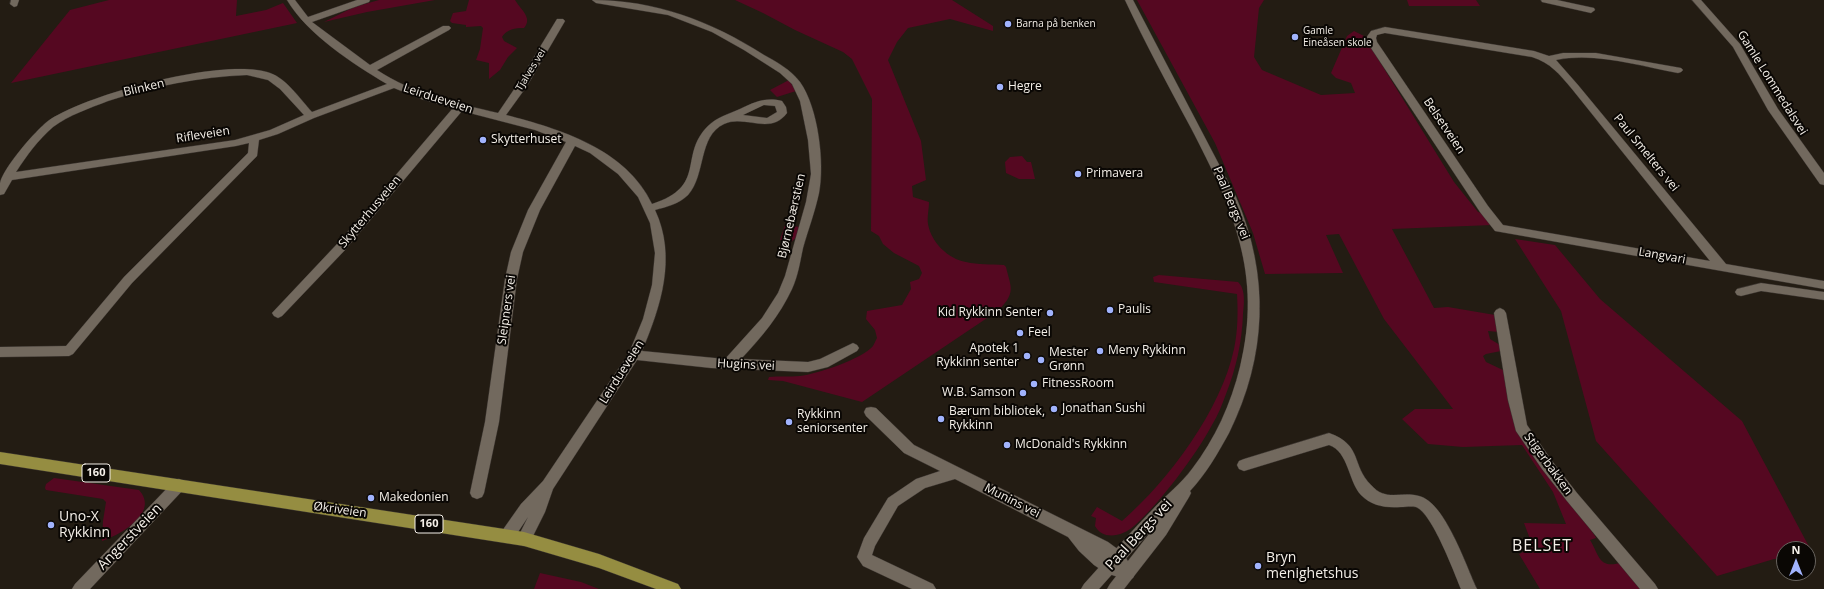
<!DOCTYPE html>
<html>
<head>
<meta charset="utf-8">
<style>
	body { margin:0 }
	#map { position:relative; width:1824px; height:589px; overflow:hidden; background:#231c13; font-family:"Open Sans",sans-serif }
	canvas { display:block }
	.north { position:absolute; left:1776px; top:541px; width:40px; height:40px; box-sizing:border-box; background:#0a0704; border:1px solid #68645f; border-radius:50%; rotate:0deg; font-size:11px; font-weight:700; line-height:16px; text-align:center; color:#f4efe8 }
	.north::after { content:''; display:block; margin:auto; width:14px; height:18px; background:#a1b3fd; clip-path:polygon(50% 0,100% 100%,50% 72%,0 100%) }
</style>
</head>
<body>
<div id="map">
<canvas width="1824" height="589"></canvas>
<div class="north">N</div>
</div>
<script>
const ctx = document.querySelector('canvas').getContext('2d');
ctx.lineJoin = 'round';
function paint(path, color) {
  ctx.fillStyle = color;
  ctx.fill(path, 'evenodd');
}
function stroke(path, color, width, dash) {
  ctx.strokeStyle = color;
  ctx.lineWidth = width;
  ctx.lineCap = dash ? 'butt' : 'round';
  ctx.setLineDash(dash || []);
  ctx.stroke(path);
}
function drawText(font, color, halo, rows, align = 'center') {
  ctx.font = font + ' "Open Sans",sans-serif';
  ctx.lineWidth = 4;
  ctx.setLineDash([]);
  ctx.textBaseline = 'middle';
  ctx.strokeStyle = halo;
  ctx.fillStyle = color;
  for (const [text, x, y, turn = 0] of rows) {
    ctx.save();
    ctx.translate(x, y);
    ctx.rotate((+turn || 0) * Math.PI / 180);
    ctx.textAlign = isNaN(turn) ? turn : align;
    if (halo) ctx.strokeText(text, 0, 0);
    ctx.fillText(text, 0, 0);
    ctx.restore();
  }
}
paint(new Path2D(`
	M109 0H237L236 16 266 10 283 3 297 23 11 83 70 10Z
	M379 0H435L367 12 324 22 354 7Z
	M469 0H515C521 10 533 18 524 28 515 28 507 29 502 37L504 41 517 48 508 57 500 70 489 79V63L476 60 480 49 483 28 481 26 466 27V25L452 23 450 21 453 13 466 11Z
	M735 0H952L993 26V31L950 19 908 28 897 42 888 60 921 141 926 180 912 186 913 197 929 202C929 209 927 217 928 224 931 242 948 259 966 262 978 265 991 264 1004 265L1006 267C1011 288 1016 292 999 310L862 402 783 381 768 380 769 377C779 376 790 377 800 376 817 374 862 359 873 346 874 344 876 340 877 338L875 330 866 319 867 311 902 305 911 289 910 282 919 279 922 273 919 266 894 253 883 244 879 236 871 231 872 99 852 59 843 52 795 30 763 13Z
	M1137 0H1264L1259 8 1254 57 1262 70 1321 95 1355 93 1351 83 1336 78 1331 73 1347 36 1354 31 1364 36 1454 182 1478 212 1482 213 1492 225 1392 229 1434 308 1448 307 1495 315 1499 332 1488 331 1490 339 1500 345 1501 351 1486 354 1483 356 1486 362 1505 371 1514 417 1595 536 1596 538 1590 540C1599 554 1598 569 1620 563L1645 589H1540L1519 554 1533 547 1524 523 1566 524 1553 492 1522 445 1463 447 1428 444 1402 419 1415 409H1453L1384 319 1339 234 1326 235 1343 273 1265 274 1253 233 1215 143Z
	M1407 0H1476L1480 6H1409Z
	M789 80 796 91 777 97 770 90Z
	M1022 156 1027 162H1031L1035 179H1019L1006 173 1005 162 1010 157Z
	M785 225 800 227 797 237 791 242 780 240Z
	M1515 239 1555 245 1600 299 1742 421 1814 556H1808V549H1784V558L1774 559 1717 576 1596 441 1561 311Z
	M1159 275 1238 282C1246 289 1244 305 1243 314 1242 342 1236 369 1226 394 1222 405 1218 415 1212 425 1196 455 1160 503 1134 526 1123 536 1103 541 1095 526L1096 518 1091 516 1097 507 1122 521C1169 480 1221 410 1234 349 1238 330 1238 312 1237 294L1154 282 1153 277Z
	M54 478 139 490C160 513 120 535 102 541L103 521 106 502 103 499 46 490 45 488 46 484Z
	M540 573 581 582 599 589H534Z`), '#550821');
const street = new Path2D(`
	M11 0H19L17 6 14 7 10 4Z
	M287 0H295L308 17 357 0H370L369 2 312 22 370 65 443 26H449L451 28 449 30 377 70C413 94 456 103 498 113L517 85 557 19H563L565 21 527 86 506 115C560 129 626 149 652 204 708 186 678 156 708 126 717 117 729 114 740 109 755 102 765 97 782 101L786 107 787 113C770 136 745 114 724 124 698 136 706 175 688 195 679 204 666 207 655 210 677 257 661 306 642 351L725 359 762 318 778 293 785 276 806 202 811 174 808 140 800 101 792 84 780 73 744 50 712 32 668 15 596 3 592 0C655 0 711 21 764 55 777 62 791 70 800 82 818 107 825 163 819 193 815 212 808 230 803 248 800 262 798 276 792 289 780 315 761 338 741 359L808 362 820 359 853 343 857 345 859 348 857 351 828 367 808 372 711 368 637 360 553 489 545 512 529 544 524 546 519 544 517 539 528 517 512 541 507 543 502 541 500 536 502 531 521 504 543 481 629 353 643 319 652 285 655 253 650 223 638 197 618 174 590 153 575 146 540 210 523 252 517 279 499 422 484 493 482 497 477 499 472 497 470 493 485 422 505 279 511 252 528 210 566 142 535 130 462 111 345 250 282 316 278 318 274 316 272 313 337 244 453 108 421 99 394 88 314 118 278 134 259 140 257 156 132 283 73 354 69 356 0 357V347L66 346 124 277 248 153 249 143 236 146 12 180 4 194 0 195C0 191 0 186 0 183 3 168 36 130 48 121 87 94 225 57 270 73 287 79 300 99 312 112L387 84C353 64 307 34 287 0ZM247 75 268 80 280 89 304 115 270 130 235 140 16 172C27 155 38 140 53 127 69 115 90 108 108 101 153 86 199 77 247 75ZM764 105 775 106 777 112 767 118 743 115Z
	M1541 0H1557L1594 8 1595 10 1591 13 1542 2Z
	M1385 27 1534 51 1549 56 1563 53H1596L1681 68 1683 70 1681 72 1678 73C1639 66 1596 52 1556 60L1578 85 1726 264 1824 281V289L1495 231 1480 212 1367 42 1366 38 1371 31ZM1385 33 1532 57C1551 63 1559 74 1572 89L1710 261 1503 225 1488 206 1377 42 1376 38 1377 35Z
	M1761 283 1824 292V300L1761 291 1741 296 1737 295 1735 292 1737 289Z
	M1500 308 1504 310 1506 313 1527 425 1552 461 1577 493 1655 584 1658 589H1640L1567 501 1542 469 1516 431 1508 400 1494 313 1496 310Z
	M871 407 876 408 914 445 1108 542 1123 553 1135 573 1133 578 1128 580 1121 576 1118 577 1106 573 1094 565 1079 551 1068 537 955 479 925 488 898 506 875 546 872 555 933 584 936 589H912L863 566 857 557 864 538 888 498 916 479 940 471 904 453 866 416 864 412 866 408Z
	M1329 433C1363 445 1351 465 1371 485 1386 502 1400 491 1419 496 1445 502 1466 566 1477 589H1461C1454 572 1432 513 1416 507 1411 506 1405 507 1401 507 1385 508 1372 506 1361 495 1348 481 1349 452 1329 445L1244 471 1239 469 1237 465 1239 461 1244 459Z
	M179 479 184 481 186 485 184 489 90 589H72L75 584 174 481Z`);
const secondary = new Path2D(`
	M1125 0H1133L1236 197C1270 276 1267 356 1229 433 1218 453 1206 474 1190 491L1191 493 1189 497 1166 535 1124 589H1107L1110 584 1156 525 1099 589H1081L1084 584C1107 558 1130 533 1154 508 1166 495 1181 484 1192 469 1215 439 1231 404 1240 367 1263 274 1233 209 1191 128 1168 85 1145 43 1125 0Z
	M1692 0H1701L1740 44 1778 109 1824 173V185L1820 184 1768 110 1733 47Z`);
const primary = new Path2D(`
	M0 452 524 532 599 554 678 584 681 589H656L599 568 524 546 0 464Z`);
stroke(street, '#3b3530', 1);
stroke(secondary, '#3b3530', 1);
stroke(primary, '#3b3530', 1);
paint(street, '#72695e');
paint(secondary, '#72695e');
paint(primary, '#958d41');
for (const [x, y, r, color] of [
	[1008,24,4,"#a1b3fd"],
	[1295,37,4,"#a1b3fd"],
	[1000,87,4,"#a1b3fd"],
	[483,140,4,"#a1b3fd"],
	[1078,174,4,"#a1b3fd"],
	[1110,310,4,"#a1b3fd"],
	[1050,313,4,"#a1b3fd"],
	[1020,333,4,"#a1b3fd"],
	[1100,351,4,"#a1b3fd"],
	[1027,356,4,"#a1b3fd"],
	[1041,360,4,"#a1b3fd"],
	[1034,384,4,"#a1b3fd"],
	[1023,393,4,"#a1b3fd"],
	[1054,409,4,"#a1b3fd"],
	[941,419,4,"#a1b3fd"],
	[789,422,4,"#a1b3fd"],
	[1007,445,4,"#a1b3fd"],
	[371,498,4,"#a1b3fd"],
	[51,525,4,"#a1b3fd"],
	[1258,566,4,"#a1b3fd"]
]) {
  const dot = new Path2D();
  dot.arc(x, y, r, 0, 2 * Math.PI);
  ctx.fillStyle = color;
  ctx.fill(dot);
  stroke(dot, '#0a0704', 1.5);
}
drawText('10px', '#f4efe8', '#0a0704', [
	["Barna på benken",1016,24],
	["Gamle",1303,31],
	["Eineåsen skole",1303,43]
], 'left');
drawText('10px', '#f4efe8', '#0a0704', [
	["Tjalves vei",531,70,-58]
]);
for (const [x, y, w] of [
	[96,473,28],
	[429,524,28]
]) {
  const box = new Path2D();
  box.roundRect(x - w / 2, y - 9, w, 18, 3);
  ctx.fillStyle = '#0a0704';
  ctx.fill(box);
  stroke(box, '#f4efe8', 1);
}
drawText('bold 11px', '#f4efe8', null, [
	["160",96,473],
	["160",429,524]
]);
drawText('12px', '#f4efe8', '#0a0704', [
	["Gamle Lommedalsvei",1772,83,58],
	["Blinken",144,88,-13],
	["Leirdueveien",438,99,18],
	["Belsetveien",1444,126,56],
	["Rifleveien",203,135,-9],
	["Paul Smelters vei",1646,153,51],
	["Paal Bergs vei",1231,203,68],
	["Skytterhusveien",370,212,-50],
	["Bjørnebærstien",792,216,-77],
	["Langvari",1662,256,10],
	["Sleipners vei",507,310,-82],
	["Hugins vei",746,365,3],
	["Leirdueveien",622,372,-58],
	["Stigerbakken",1548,464,54],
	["Munins vei",1012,501,27],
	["Økriveien",340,510,8]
]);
drawText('12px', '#f4efe8', '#0a0704', [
	["Hegre",1008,87],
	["Skytterhuset",491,140],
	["Primavera",1086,174],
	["Paulis",1118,310],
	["Kid Rykkinn Senter",1042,313,"right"],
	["Feel",1028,333],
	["Apotek 1",1019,349,"right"],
	["Rykkinn senter",1019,363,"right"],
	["Meny Rykkinn",1108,351],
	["Mester",1049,353],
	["Grønn",1049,367],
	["FitnessRoom",1042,384],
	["W.B. Samson",1015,393,"right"],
	["Jonathan Sushi",1062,409],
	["Bærum bibliotek,",949,412],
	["Rykkinn",949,426],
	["Rykkinn",797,415],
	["seniorsenter",797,429],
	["McDonald's Rykkinn",1015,445],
	["Makedonien",379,498]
], 'left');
drawText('14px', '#f4efe8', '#0a0704', [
	["Uno-X",59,517],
	["Rykkinn",59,533],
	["Bryn",1266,558],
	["menighetshus",1266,574]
], 'left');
drawText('14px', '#f4efe8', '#0a0704', [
	["Paal Bergs vei",1139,535,-47],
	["Angerstveien",130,537,-46]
]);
ctx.letterSpacing = '1px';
drawText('16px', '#f4efe8', '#0a0704', [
	["BELSET",1542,546]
]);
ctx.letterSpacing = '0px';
</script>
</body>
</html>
